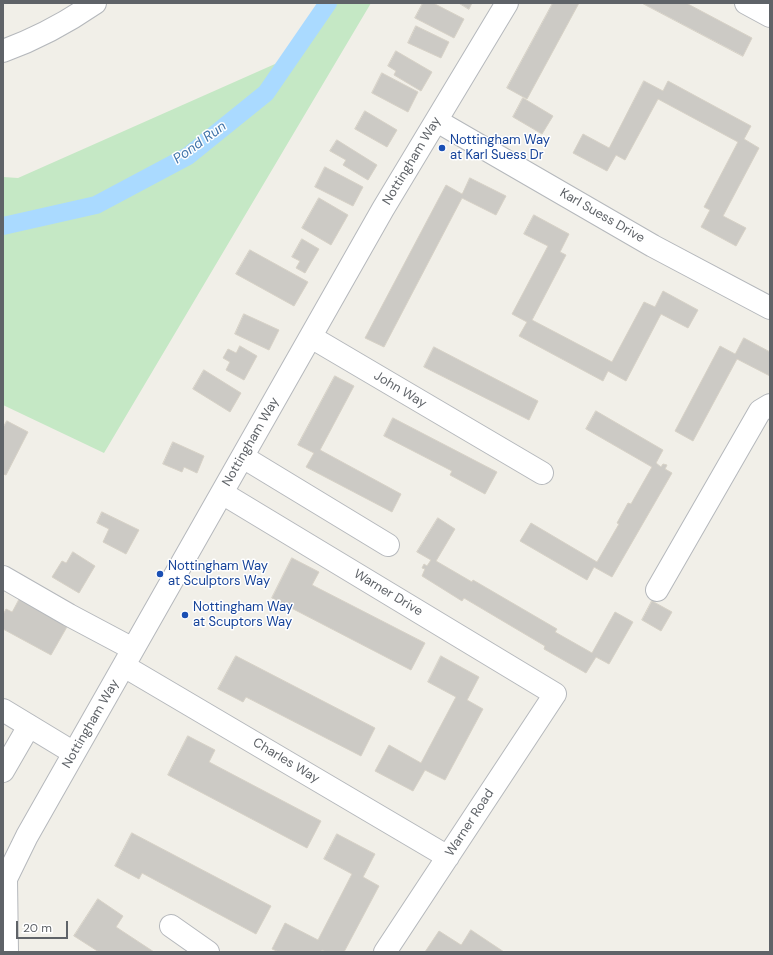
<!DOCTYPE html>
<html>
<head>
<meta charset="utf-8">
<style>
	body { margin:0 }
	#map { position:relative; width:773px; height:955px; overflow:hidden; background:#f1efe8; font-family:"DM Sans",sans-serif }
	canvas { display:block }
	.frame { position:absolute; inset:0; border:4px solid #5f6368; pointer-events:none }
	.scale { position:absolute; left:16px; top:921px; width:52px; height:18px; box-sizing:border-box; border:2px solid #5f6368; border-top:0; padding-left:5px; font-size:12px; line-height:14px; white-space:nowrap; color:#5f6368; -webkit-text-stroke:3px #fff; paint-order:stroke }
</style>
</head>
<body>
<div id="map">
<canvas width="773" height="955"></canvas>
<div class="frame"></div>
<div class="scale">20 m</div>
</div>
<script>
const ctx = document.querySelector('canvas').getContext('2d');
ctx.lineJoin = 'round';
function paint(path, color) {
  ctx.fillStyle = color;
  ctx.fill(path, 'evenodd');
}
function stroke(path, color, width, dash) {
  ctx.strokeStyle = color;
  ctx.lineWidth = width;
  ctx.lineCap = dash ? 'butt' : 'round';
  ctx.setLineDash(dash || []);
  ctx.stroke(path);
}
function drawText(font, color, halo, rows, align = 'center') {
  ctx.font = font + ' "DM Sans",sans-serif';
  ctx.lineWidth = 3;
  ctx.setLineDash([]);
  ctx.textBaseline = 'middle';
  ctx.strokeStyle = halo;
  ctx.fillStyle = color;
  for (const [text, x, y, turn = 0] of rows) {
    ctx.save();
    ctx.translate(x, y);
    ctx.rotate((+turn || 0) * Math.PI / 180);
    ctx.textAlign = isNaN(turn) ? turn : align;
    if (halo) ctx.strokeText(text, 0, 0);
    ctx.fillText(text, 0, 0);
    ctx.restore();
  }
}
paint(new Path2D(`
	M326 3H371L104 453 3 405V177L18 178 284 60Z`), '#c5e8c5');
stroke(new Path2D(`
	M3 226 96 205 188 156 266 93 328 3`), '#aadaff', 18);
const building = new Path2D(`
	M423 3H433L464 19 454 38 415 18Z
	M459 3H472L469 9Z
	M553 3H579L527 99 507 88Z
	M642 3H686L752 38 743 56Z
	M416 26 449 42 441 58 408 43Z
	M396 51 432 72 421 91 394 75 396 71 388 66Z
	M382 73 418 92 408 112 372 93Z
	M644 81 663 91 668 81 751 126 744 139 759 148 723 216 746 228 736 246 701 227 710 210 704 207 738 142 658 99 625 160 616 155 607 171 573 153 583 134 609 148Z
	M523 98 553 116 542 134 513 117Z
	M365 111 397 130 387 147 355 129Z
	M337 140 377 165 368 180 343 165 346 160 330 151Z
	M325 167 363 187 353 206 315 187Z
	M470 178 506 196 496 215 462 198 384 347 365 338 446 185 462 194Z
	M319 198 348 215 331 245 302 228Z
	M534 215 569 234 560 252 566 255 532 320 612 362 644 302 655 307 663 291 698 310 688 328 661 314 626 381 608 371 603 381 519 336 527 322 512 314 548 246 524 234Z
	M302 239 319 249 305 273 296 268 300 261 292 257Z
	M250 250 308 282 294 306 236 274Z
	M244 314 279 330 269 350 235 334Z
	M744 338 770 352V376L737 359 693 441 675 431 720 346 735 354Z
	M240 346 257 356 244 380 226 370 230 362 223 358 228 349 236 353Z
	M434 347 538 401 529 420 424 367Z
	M204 370 241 393 230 412 193 389Z
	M335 376 354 386 320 450 401 494 392 512 306 467 314 453 298 445Z
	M596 411 663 450 656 463 661 467 663 464 667 465 665 469 672 473 612 577 594 567 587 580 520 541 531 523 597 562 619 524 617 523 628 503 631 504 652 467 586 429Z
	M393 418 497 472 485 494 450 475 452 471 384 436Z
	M7 421 28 432 6 475 3 474V428Z
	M173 442 204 456 197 473 184 467 182 472 163 464Z
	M102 512 139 530 126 554 103 542 109 529 97 523Z
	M438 518 455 529 436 561 472 582 473 580 557 629 555 632 592 653 615 612 633 622 609 664 596 657 586 673 544 649 545 646 464 598 462 601 422 576 425 569 422 568 424 564 427 566 431 560 417 552Z
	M73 552 95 566 79 593 52 577 62 561 66 563Z
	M292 558 319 572 312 585 425 643 411 670 272 598Z
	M20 598 68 625 51 655 3 629V615L6 609 12 612Z
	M652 601 672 612 661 631 642 620Z
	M236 656 375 728 361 756 246 697 243 702 218 689Z
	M441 656 479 677 467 700 483 709 445 780 425 770 413 791 375 771 389 745 421 763 456 697 428 682Z
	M188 736 215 750 209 762 321 821 307 848 168 775Z
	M132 833 271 906 256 934 142 873 139 879 115 866Z
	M337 834 375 854 363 877 379 886 344 952H326L322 950 321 952H279L272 949 285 923 318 940 352 874 324 859Z
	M98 899 123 916 116 927 154 952H99L74 936Z
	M471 930 504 952H425L439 931 461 945Z`);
paint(building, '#cccac5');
stroke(building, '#d6d1c6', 1);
const minor = new Path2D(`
	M746 3 770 16
	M3 51C36 39 66 23 95 3
	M437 121 653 246 770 308
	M311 337 542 473
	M243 457 388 545
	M222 493 555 694 385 952
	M3 577 69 615 133 649
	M657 590 760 411 770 405
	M124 666 448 857
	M3 710 74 753
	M3 771 29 726
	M6 879 7 952
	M3 885 27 836 383 209 507 3
	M171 926 208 952`);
stroke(minor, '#b5b8bc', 24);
stroke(minor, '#fff', 22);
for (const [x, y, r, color] of [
	[442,148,4,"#1a4fb4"],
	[160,574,4,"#1a4fb4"],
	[185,615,4,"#1a4fb4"]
]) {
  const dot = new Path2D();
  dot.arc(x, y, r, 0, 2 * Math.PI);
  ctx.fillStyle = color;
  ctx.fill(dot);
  stroke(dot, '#fff', 1.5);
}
drawText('13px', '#164399', '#fff', [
	["Nottingham Way",450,141],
	["at Karl Suess Dr",450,156],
	["Nottingham Way",168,567],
	["at Sculptors Way",168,582],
	["Nottingham Way",193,608],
	["at Scuptors Way",193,623]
], 'left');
drawText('13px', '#5f6368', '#fff', [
	["Nottingham Way",412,161,-59],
	["Karl Suess Drive",602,216,30],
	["John Way",400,390,31],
	["Nottingham Way",251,442,-60],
	["Warner Drive",388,593,31],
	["Nottingham Way",91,724,-60],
	["Charles Way",286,761,31],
	["Warner Road",470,823,-57]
]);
drawText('italic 14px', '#4174aa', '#fff', [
	["Pond Run",200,143,-36]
]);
</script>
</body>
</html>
